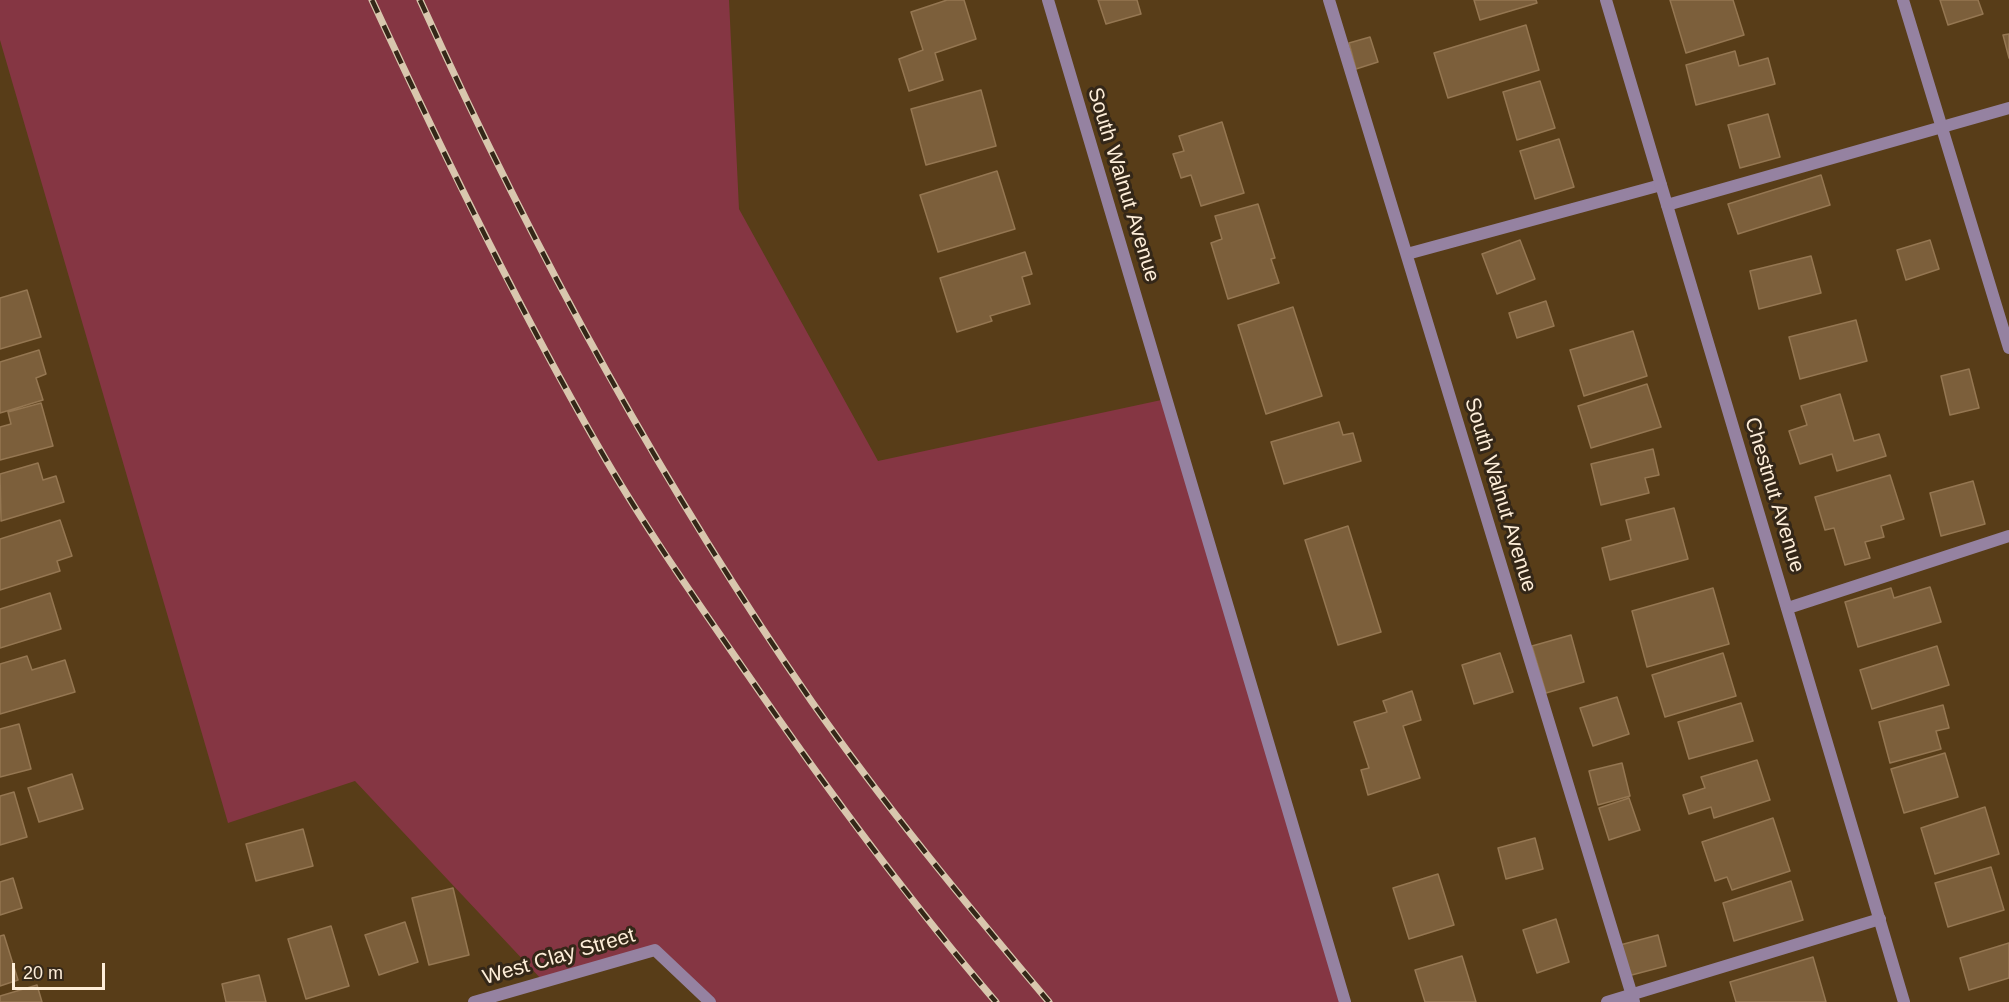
<!DOCTYPE html>
<html>
<head>
<meta charset="utf-8">
<style>
	body { margin:0 }
	#map { position:relative; width:2009px; height:1002px; overflow:hidden; background:#583d18; font-family:Arial,sans-serif }
	canvas { display:block }
	.scale { position:absolute; left:12px; top:963px; width:93px; height:27px; box-sizing:border-box; border:3px solid #feeed9; border-top:0; padding-left:8px; font-size:18px; line-height:21px; white-space:nowrap; color:#feeed9; -webkit-text-stroke:4px #342718; paint-order:stroke }
</style>
</head>
<body>
<div id="map">
<canvas width="2009" height="1002"></canvas>
<div class="scale">20 m</div>
</div>
<script>
const ctx = document.querySelector('canvas').getContext('2d');
ctx.lineJoin = 'round';
function paint(path, color) {
  ctx.fillStyle = color;
  ctx.fill(path, 'evenodd');
}
function stroke(path, color, width, dash) {
  ctx.strokeStyle = color;
  ctx.lineWidth = width;
  ctx.lineCap = dash ? 'butt' : 'round';
  ctx.setLineDash(dash || []);
  ctx.stroke(path);
}
function drawText(font, color, halo, rows, align = 'center') {
  ctx.font = font + ' Arial,sans-serif';
  ctx.lineWidth = 6;
  ctx.setLineDash([]);
  ctx.textBaseline = 'middle';
  ctx.strokeStyle = halo;
  ctx.fillStyle = color;
  for (const [text, x, y, turn = 0] of rows) {
    ctx.save();
    ctx.translate(x, y);
    ctx.rotate((+turn || 0) * Math.PI / 180);
    ctx.textAlign = isNaN(turn) ? turn : align;
    if (halo) ctx.strokeText(text, 0, 0);
    ctx.fillText(text, 0, 0);
    ctx.restore();
  }
}
paint(new Path2D(`
	M0 0H729L739 209 878 461 1166 399 1345 1002H710L655 950 543 981 355 781 228 823 0 40Z`), '#853643');
const building = new Path2D(`
	M947 0H964L976 39 935 53 943 80 909 91 899 59 923 50 911 12Z
	M1098 0H1137L1141 14 1106 24Z
	M1474 0H1536L1537 3 1480 20Z
	M1670 0H1733L1744 35 1686 53Z
	M1940 0H1978L1983 14 1948 25Z
	M1526 25 1539 70 1448 98 1434 53Z
	M2009 34V58L2003 35Z
	M1370 37 1378 62 1356 69 1349 43Z
	M1735 51 1739 66 1768 58 1775 84 1696 105 1686 65Z
	M1540 81 1555 128 1517 140 1503 92Z
	M981 90 996 146 926 165 911 109Z
	M1768 114 1780 157 1740 168 1728 125Z
	M1222 122 1244 193 1201 206 1191 175 1181 178 1173 154 1184 151 1179 136Z
	M1559 139 1574 187 1535 199 1520 151Z
	M997 171 1015 229 938 252 920 195Z
	M1821 175 1830 205 1738 234 1728 204Z
	M1258 204 1275 258 1271 259 1279 283 1228 299 1211 243 1222 239 1215 216Z
	M1520 240 1535 279 1497 294 1482 254Z
	M1930 240 1939 269 1906 280 1897 250Z
	M1025 252 1032 274 1022 277 1030 304 990 316 992 321 957 332 940 278Z
	M1811 256 1821 293 1759 309 1750 271Z
	M27 290 41 337 0 349V298Z
	M1546 301 1554 326 1517 338 1509 313Z
	M1293 307 1322 396 1266 414 1238 325Z
	M1856 320 1867 361 1800 379 1789 337Z
	M1633 331 1647 376 1584 396 1570 350Z
	M39 350 46 374 36 378 43 400 0 413V362Z
	M1969 369 1979 408 1950 415 1941 376Z
	M1647 384 1661 427 1591 448 1578 406Z
	M1840 394 1854 441 1879 434 1886 456 1837 471 1832 454 1800 464 1789 431 1807 425 1801 406Z
	M41 403 53 446 0 460V427L11 424 8 412Z
	M1339 422 1343 435 1353 433 1361 461 1284 484 1271 442Z
	M1653 449 1659 475 1645 478 1649 493 1601 505 1591 464Z
	M38 463 43 480 56 476 64 502 1 521 0 474Z
	M1890 475 1904 519 1881 526 1884 537 1865 542 1870 558 1845 565 1834 528 1825 530 1815 497Z
	M1973 481 1985 524 1941 536 1930 493Z
	M1674 508 1688 559 1610 580 1602 548 1631 540 1626 520Z
	M60 520 72 556 57 561 60 571 0 590V539Z
	M1348 526 1381 632 1338 645 1305 540Z
	M1930 587 1941 622 1858 647 1845 602 1891 588 1894 598Z
	M1713 588 1729 644 1647 667 1632 611Z
	M50 593 61 629 0 648V609Z
	M1571 635 1584 682 1546 693 1532 646Z
	M1937 646 1949 685 1872 709 1860 670Z
	M1500 653 1513 692 1474 704 1462 665Z
	M1723 653 1736 696 1665 717 1652 675Z
	M27 656 32 670 65 660 75 692 0 714V664Z
	M1412 691 1421 720 1403 726 1420 778 1368 795 1361 770 1369 768 1354 722 1387 712 1383 701Z
	M1617 697 1629 734 1593 746 1580 708Z
	M1741 703 1753 741 1689 759 1678 722Z
	M1943 705 1949 728 1936 731 1941 749 1890 763 1879 722Z
	M19 724 31 769 0 777V729Z
	M1945 753 1958 797 1904 813 1891 769Z
	M1757 760 1770 800 1714 818 1711 807 1689 814 1683 795 1705 788 1701 777Z
	M1622 763 1630 796 1598 805 1589 771Z
	M72 774 83 809 39 822 28 788Z
	M14 792 27 837 0 845V796Z
	M1629 798 1640 830 1609 840 1599 808Z
	M1985 807 1999 854 1935 874 1921 828Z
	M1773 818 1790 871 1732 890 1727 877 1715 881 1702 842Z
	M303 829 313 866 256 881 246 844Z
	M1535 838 1543 869 1506 879 1498 848Z
	M1991 867 2004 910 1948 927 1935 883Z
	M1438 874 1454 925 1409 939 1393 888Z
	M13 878 22 908 0 915V882Z
	M1791 881 1803 920 1734 941 1723 903Z
	M453 888 469 955 429 965 412 898Z
	M1556 919 1569 962 1537 973 1523 930Z
	M405 922 418 962 379 975 365 935Z
	M331 926 349 986 306 999 288 939Z
	M4 935 18 980 0 986V936Z
	M1658 935 1666 966 1628 976 1620 945Z
	M2009 943V978L1969 990 1960 958Z
	M1462 956 1476 1002H1425L1415 970Z
	M1813 957 1826 1002H1736L1730 982Z
	M259 975 266 1002H226L222 984Z
	M37 985 42 1002H0V996Z`);
paint(building, '#7c5f3b');
stroke(building, '#957752', 1.5);
stroke(new Path2D(`
	M1329 0 1634 1002
	M1903 0 2009 348
	M1667 205 2009 108
	M1407 254 1661 185
	M1607 1002 1880 919`), '#9582a1', 12);
stroke(new Path2D(`
	M1048 0 1345 1002
	M1606 0 1904 1002
	M1788 608 2009 536
	M474 1002 655 950 710 1002`), '#9582a1', 12);
const rail = new Path2D(`
	M372 0C442 152 515 301 598 446 643 525 696 600 748 675 826 788 907 898 996 1002
	M420 0C531 245 659 481 812 702 885 806 967 905 1049 1002`);
stroke(rail, '#d9c7ae', 7);
stroke(rail, '#342718', 4.5, [14]);
drawText('21px', '#feeed9', '#342718', [
	["South Walnut Avenue",1123,185,73],
	["South Walnut Avenue",1500,495,73],
	["Chestnut Avenue",1774,495,73],
	["West Clay Street",559,957,-16]
]);
</script>
</body>
</html>
